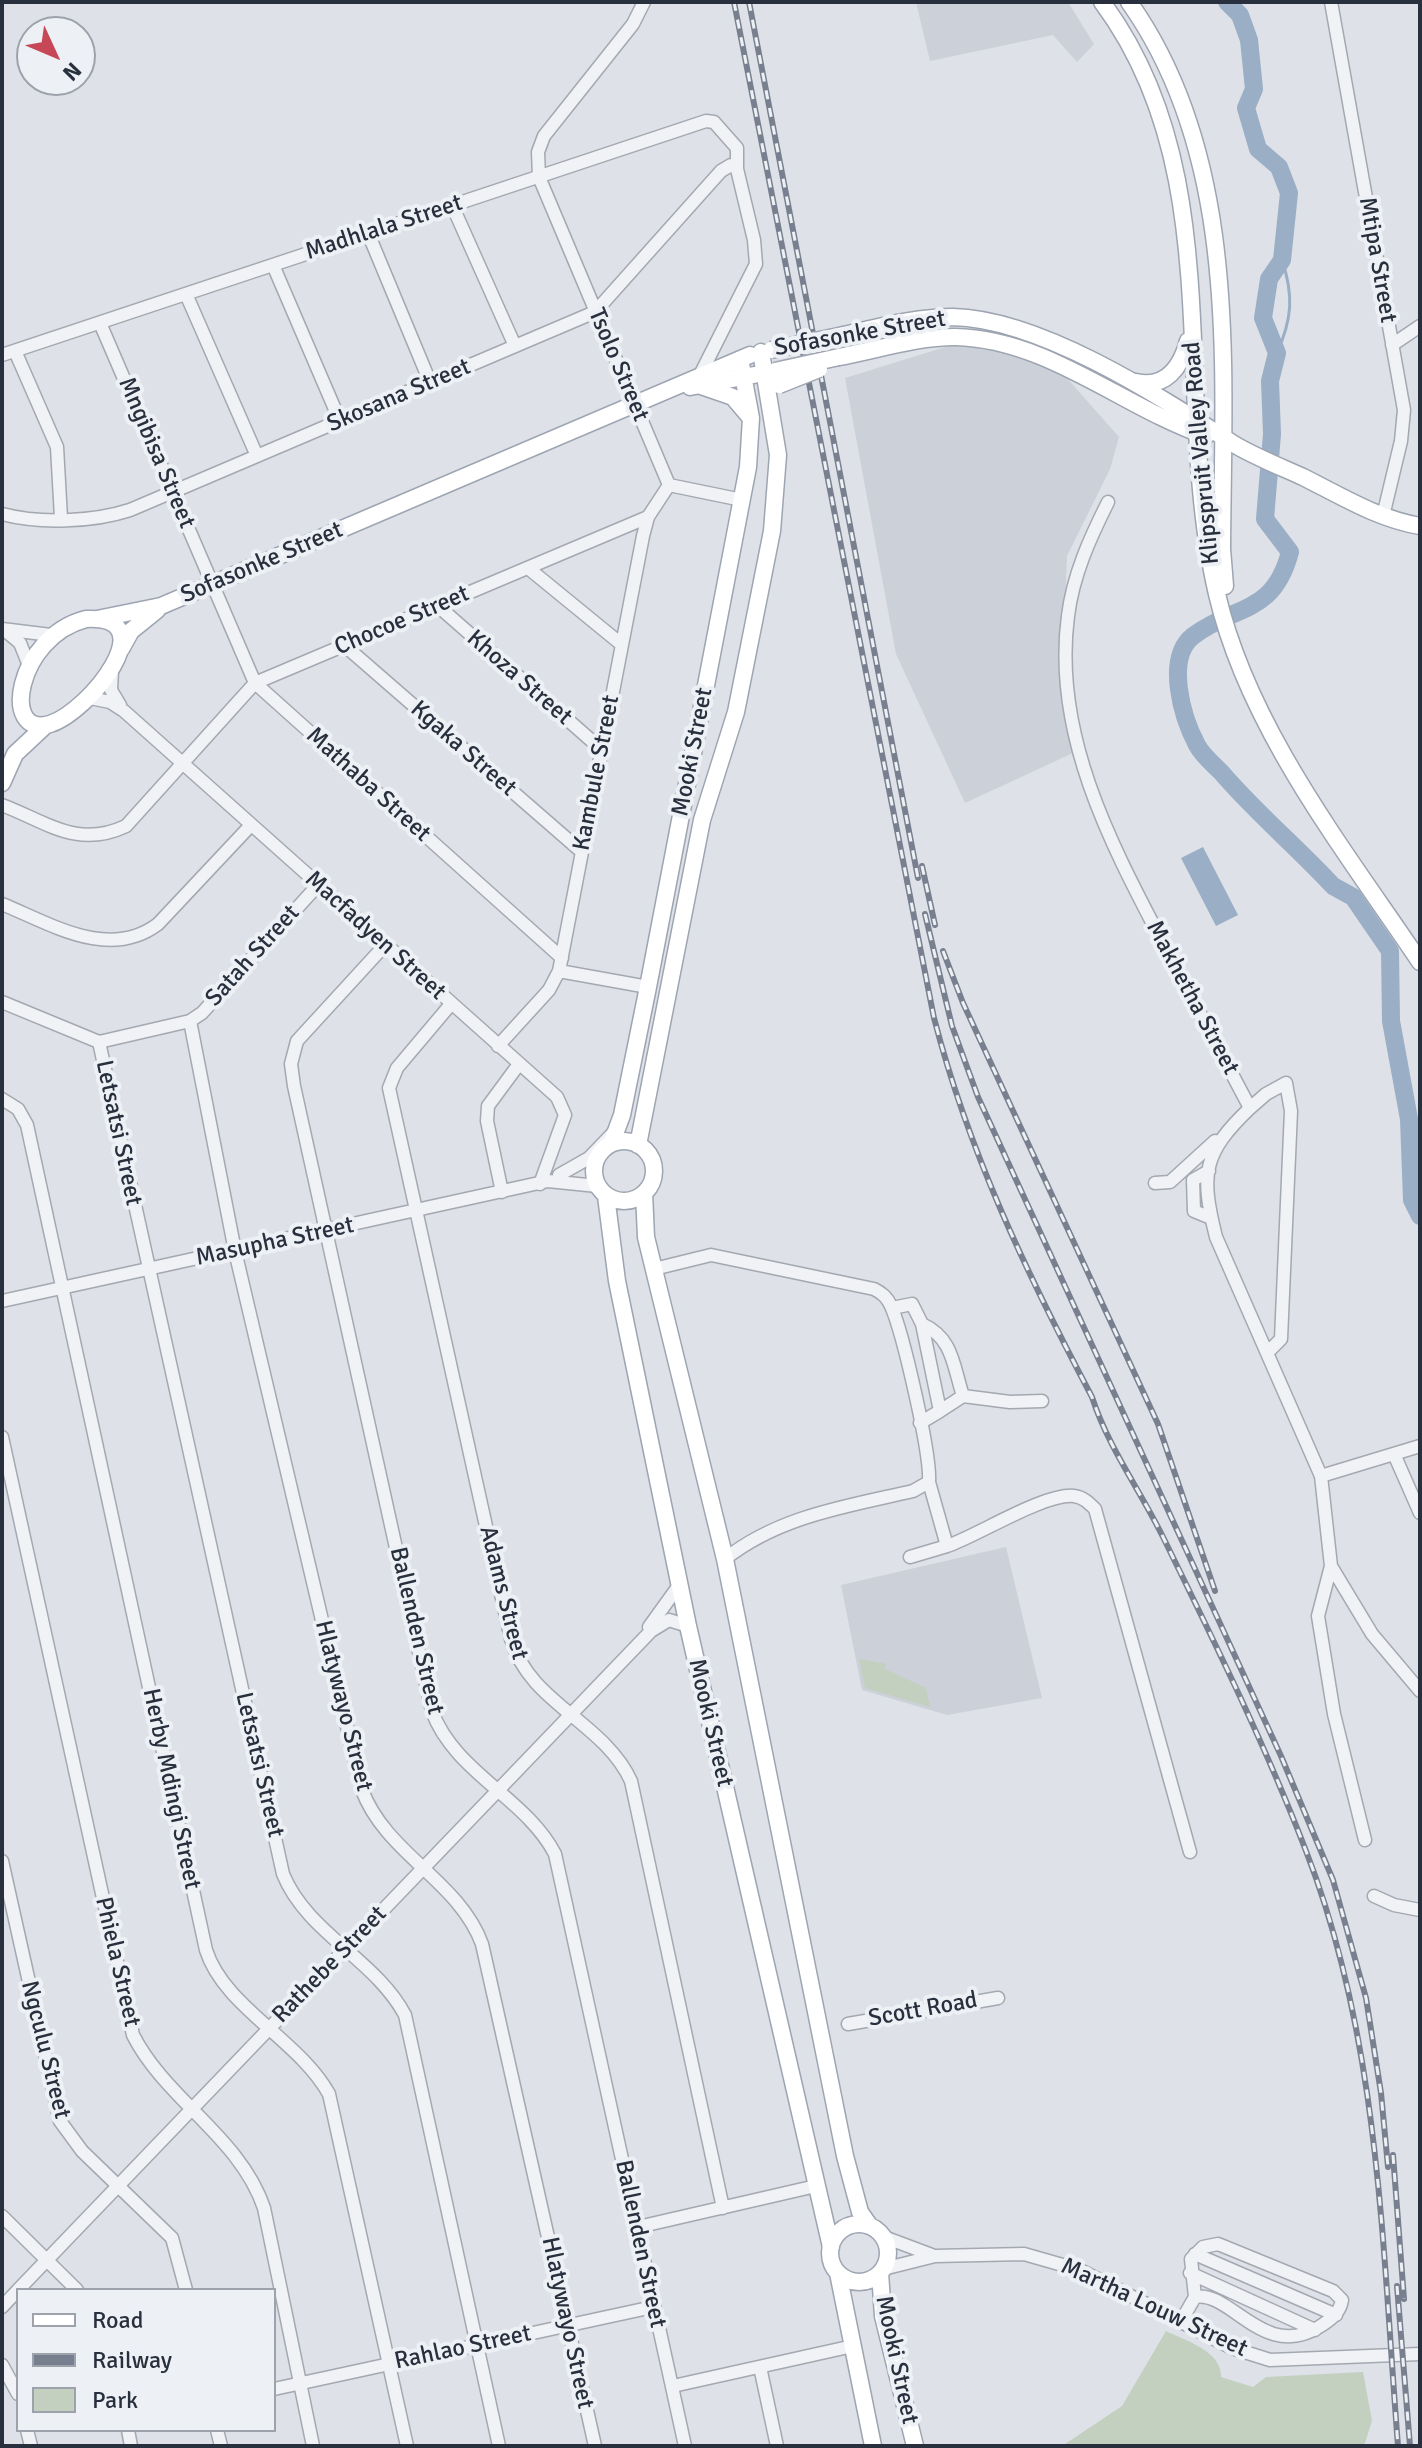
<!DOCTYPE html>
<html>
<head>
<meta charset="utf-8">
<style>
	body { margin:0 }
	#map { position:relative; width:1422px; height:2448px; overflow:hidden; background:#dee1e7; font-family:Signika,sans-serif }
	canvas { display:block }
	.frame { position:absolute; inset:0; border:4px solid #282f3d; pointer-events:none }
	.legend { position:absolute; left:16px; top:2288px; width:260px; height:144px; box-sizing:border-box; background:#edf0f4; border:2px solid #9ea3ab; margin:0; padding:10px 14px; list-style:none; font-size:24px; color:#282f3d }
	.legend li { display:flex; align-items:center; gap:16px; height:40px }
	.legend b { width:40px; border:2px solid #9ea3ab }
	.north { position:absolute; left:16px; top:16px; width:80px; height:80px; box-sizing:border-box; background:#edf0f4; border:2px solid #9ea3ab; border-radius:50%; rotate:134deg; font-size:22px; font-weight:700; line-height:32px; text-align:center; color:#282f3d }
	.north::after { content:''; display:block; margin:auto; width:28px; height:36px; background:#c64857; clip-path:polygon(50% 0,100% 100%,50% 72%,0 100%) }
</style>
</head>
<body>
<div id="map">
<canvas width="1422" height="2448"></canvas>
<div class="frame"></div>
<ul class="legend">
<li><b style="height:10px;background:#fff"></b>Road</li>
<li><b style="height:10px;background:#78808f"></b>Railway</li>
<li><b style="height:22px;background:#c3d0bf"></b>Park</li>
</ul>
<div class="north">N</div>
</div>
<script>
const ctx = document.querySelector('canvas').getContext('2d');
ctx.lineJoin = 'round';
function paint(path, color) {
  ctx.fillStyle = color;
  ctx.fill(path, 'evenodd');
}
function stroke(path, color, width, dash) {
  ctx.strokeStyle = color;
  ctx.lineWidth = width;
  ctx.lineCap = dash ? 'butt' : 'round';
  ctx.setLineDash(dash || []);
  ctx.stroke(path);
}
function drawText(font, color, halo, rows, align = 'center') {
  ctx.font = font + ' Signika,sans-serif';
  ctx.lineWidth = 8;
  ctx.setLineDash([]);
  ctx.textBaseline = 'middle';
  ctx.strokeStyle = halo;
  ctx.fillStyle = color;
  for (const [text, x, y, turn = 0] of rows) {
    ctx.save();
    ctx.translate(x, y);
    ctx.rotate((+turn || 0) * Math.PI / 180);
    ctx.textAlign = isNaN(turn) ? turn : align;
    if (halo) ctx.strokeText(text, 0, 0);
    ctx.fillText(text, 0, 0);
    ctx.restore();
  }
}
paint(new Path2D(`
	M916 2H1068L1094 44 1077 62 1053 35 930 61Z
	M955 344 1022 354 1066 377 1119 437 1110 469 1067 556 1061 693 1073 753 965 803 896 654 845 378Z
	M1006 1547 1042 1698 947 1715 862 1690 841 1585Z`), '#ccd0d8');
paint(new Path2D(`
	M859 1659 886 1664 885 1669 926 1688 930 1707 865 1688Z
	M1166 2331C1186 2341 1222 2351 1221 2377L1253 2387 1266 2377 1363 2372 1372 2421 1364 2446H1062L1122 2406Z`), '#c3d0bf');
paint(new Path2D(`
	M1203 847 1238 915 1216 926 1181 858Z`), '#9aaec5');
stroke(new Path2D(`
	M1277 353C1292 319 1294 296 1282 260`), '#9aaec5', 3);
stroke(new Path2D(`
	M1227 2 1240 15 1249 40 1254 89 1246 108 1258 149 1279 167 1289 193 1282 260 1269 279 1263 318 1277 353 1270 381 1272 434 1265 519 1290 552C1273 616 1235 604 1193 636 1165 658 1182 717 1197 745 1202 755 1213 764 1221 772 1256 813 1297 847 1333 886L1353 897 1390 951 1391 1021 1409 1119 1412 1200 1420 1216`), '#9aaec5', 18);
const minor = new Path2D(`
	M644 2 633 24 544 136 538 152 539 177 669 485 742 500
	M1331 2 1404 410 1401 441 1383 516
	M452 205 515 346
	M368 233 430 382
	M273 265 340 421
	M186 294 257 456
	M100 323 255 683 562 958
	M1392 345 1420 326
	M15 351 57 447 61 518
	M2 355 706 121 714 122 737 148V169L754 240 756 264 699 377
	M1108 502C1090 538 1073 575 1068 616 1052 735 1112 846 1165 947 1193 1001 1222 1055 1250 1108 1203 1153 1200 1173 1216 1237L1321 1476 1331 1566 1318 1616 1334 1714 1365 1840
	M2 514C40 524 93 522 130 510L595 312 721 171 731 165 737 169
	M528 568 621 644
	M438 606 601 749
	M2 629 51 635
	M8 633 20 643 28 663
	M344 645 582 852
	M112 671 111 690 120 705
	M90 698 110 702 124 711 557 1097 565 1115 540 1184
	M2 805C47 822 77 849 126 826L255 683 648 517
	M2 904C51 924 109 961 158 924L251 825
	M385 945 297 1041 291 1064 294 1086 432 1711C454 1772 526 1798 555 1854L685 2446
	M559 971 648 987
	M2 1002 99 1042 190 1021 202 1013 318 885
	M451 1004 397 1068 389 1088 511 1639C529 1703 604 1722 631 1781L723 2208
	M190 1021 235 1251 362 1790C386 1854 459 1881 482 1944L595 2446
	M99 1042 283 1874C307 1933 375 1959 405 2015L499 2446
	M498 1046 549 990 559 971 643 536 648 517 669 485
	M2 1099 18 1109 27 1125 206 1950C224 2007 299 2040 329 2094L407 2446
	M1250 1108 1266 1094 1286 1083 1291 1111 1281 1339 1267 1353
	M1209 1171 1193 1180 1194 1211 1211 1218
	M559 1175 589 1158 615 1131
	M1155 1183 1170 1182 1215 1141
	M502 1192 487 1121 488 1106 519 1064
	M654 1269 711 1255 874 1289C882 1293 887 1297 891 1306 903 1333 931 1454 929 1482L913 1491C848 1506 779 1516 725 1559
	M2 1301 548 1181 597 1186
	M892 1308 912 1304 922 1324 940 1411 920 1423
	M922 1324C953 1338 953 1365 963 1396L940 1411
	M963 1396 1010 1402 1042 1401
	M2 1437 133 2035C166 2100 240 2137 264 2208L313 2446
	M1394 1454 1420 1513
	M1321 1476 1420 1446
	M929 1482 947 1546C977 1536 1044 1493 1074 1496 1083 1497 1089 1503 1095 1509L1190 1852
	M910 1557 947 1546
	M1331 1566 1372 1634 1420 1691
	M649 1627 680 1584
	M2 1861 60 2121 82 2151 172 2238 186 2290
	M1374 1896 1394 1905 1420 1910
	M848 2024 998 1998
	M2 2216 77 2290
	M638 2227 816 2186
	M884 2237 932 2255
	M1218 2244 1333 2291 1342 2300C1340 2313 1330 2320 1319 2327 1263 2361 1231 2290 1195 2297L1191 2259 1203 2247Z
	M1195 2254 1336 2315
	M883 2269 935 2256 1024 2254 1080 2270 1232 2348 1270 2360 1420 2354
	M1190 2273 1315 2330
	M18 2290 651 1631 669 1620 688 1626
	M2 2307 18 2290
	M1180 2323 1195 2297
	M2 2365 18 2394
	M760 2367 777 2446
	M673 2386 853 2346
	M274 2389 653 2307
	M27 2430 31 2446
	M128 2430 131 2446
	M217 2430 221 2446`);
const major = new Path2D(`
	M1102 2C1230 174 1171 398 1217 594 1248 728 1344 849 1420 962
	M1129 2C1240 158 1223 367 1222 549L1225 586
	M839 336C876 328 914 317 953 317 1042 319 1162 398 1237 446 1258 458 1281 467 1303 477 1341 496 1378 519 1420 526
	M839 357C877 350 916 337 955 337 1048 339 1122 407 1206 436
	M1136 382C1166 389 1181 367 1188 341
	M701 386 733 397 750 417
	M690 387 754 375
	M86 619C167 615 89 712 50 724 0 739 16 637 86 619Z
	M97 619 161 606 750 355
	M121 649 131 631 157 610
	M2 783 15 754 46 725
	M594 1171a30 30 0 1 1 60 0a30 30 0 1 1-60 0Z
	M612 1142 622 1115 648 987 748 467 751 418 740 359
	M638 1145 702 820 736 712 772 531 778 455 761 352
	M644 1193 646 1237 725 1559 845 2156 860 2212 869 2225
	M606 1196 617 1281 688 1626 831 2247
	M830 2253a29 29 0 1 1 58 0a29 29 0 1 1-58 0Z
	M838 2273 873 2446
	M880 2273 883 2316 915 2446`);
stroke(minor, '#a4a8b1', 15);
stroke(major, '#9ea5b2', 19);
stroke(minor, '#f0f2f5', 12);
stroke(major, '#fff', 16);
const rail = new Path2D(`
	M734 2 934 1018C969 1153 1027 1274 1092 1397 1108 1447 1140 1490 1163 1537 1213 1639 1265 1744 1306 1851 1380 2041 1382 2245 1398 2446
	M749 2 918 878
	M922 866 935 925
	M925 914 952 1026 978 1097 1281 1756 1333 1880 1366 1998 1381 2093 1388 2167
	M943 951 963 1003 1158 1424 1215 1591
	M1393 2155 1404 2299
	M1397 2286 1410 2446`);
stroke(rail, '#78808f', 6);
stroke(rail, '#edf0f4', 3, [9]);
const majorBridge = new Path2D(`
	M771 350 839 336
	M775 371 839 357
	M779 385 819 369`);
stroke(majorBridge, '#9ea5b2', 19, []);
stroke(majorBridge, '#fff', 16);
drawText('24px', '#282f3d', '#edf0f4', [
	["Madhlala Street",384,228,-18],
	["Mtipa Street",1377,260,80],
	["Sofasonke Street",860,334,-10],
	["Tsolo Street",618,365,67],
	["Skosana Street",399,396,-23],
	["Mngibisa Street",156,453,67],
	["Klipspruit Valley Road",1202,453,-95],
	["Sofasonke Street",262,563,-23],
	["Chocoe Street",402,621,-23],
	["Khoza Street",519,678,41],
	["Kgaka Street",463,749,41],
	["Mooki Street",693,752,-79],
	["Kambule Street",597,773,-79],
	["Mathaba Street",368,785,42],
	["Macfadyen Street",375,936,42],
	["Satah Street",253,956,-48],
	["Makhetha Street",1192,998,62],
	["Letsatsi Street",118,1133,78],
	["Masupha Street",275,1242,-12],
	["Adams Street",503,1593,76],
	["Ballenden Street",416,1631,77],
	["Hlatywayo Street",343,1706,76],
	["Mooki Street",710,1723,77],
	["Letsatsi Street",259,1765,77],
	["Herby Mdingi Street",171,1789,78],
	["Phiela Street",117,1962,77],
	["Rathebe Street",330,1965,-46],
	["Scott Road",923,2010,-10],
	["Ngculu Street",45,2050,76],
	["Ballenden Street",640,2244,78],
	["Martha Louw Street",1154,2308,25],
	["Hlatywayo Street",567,2323,78],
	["Rahlao Street",463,2348,-12],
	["Mooki Street",896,2360,78]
]);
</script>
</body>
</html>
